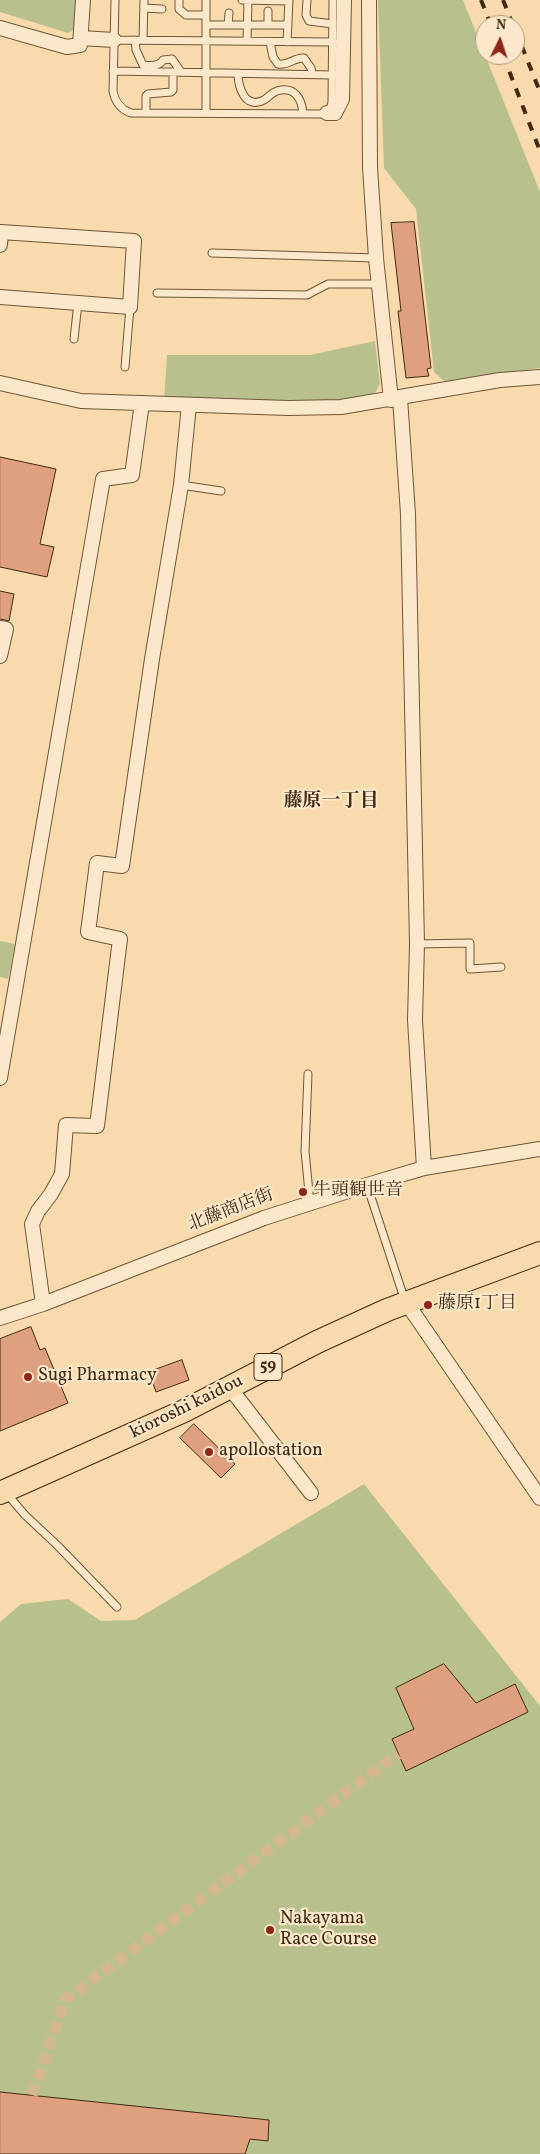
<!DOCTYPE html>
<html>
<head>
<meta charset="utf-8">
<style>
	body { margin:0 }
	#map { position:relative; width:540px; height:2154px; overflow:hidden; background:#f9daad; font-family:Vollkorn,serif }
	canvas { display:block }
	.north { position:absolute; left:475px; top:15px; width:50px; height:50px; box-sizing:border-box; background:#fbe7ca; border:1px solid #b19b80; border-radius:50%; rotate:4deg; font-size:14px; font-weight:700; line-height:20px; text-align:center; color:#422a11 }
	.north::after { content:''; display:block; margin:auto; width:18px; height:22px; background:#8f2418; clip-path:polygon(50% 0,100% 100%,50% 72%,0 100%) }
</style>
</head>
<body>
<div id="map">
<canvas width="540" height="2154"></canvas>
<div class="north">N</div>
</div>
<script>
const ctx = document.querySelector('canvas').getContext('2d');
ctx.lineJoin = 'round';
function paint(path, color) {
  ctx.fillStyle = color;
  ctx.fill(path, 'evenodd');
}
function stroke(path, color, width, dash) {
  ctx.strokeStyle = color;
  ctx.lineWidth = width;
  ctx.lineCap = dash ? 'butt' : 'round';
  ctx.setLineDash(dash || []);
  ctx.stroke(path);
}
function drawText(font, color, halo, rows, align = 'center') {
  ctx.font = font + ' Vollkorn,"Noto Serif JP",serif';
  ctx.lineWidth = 4.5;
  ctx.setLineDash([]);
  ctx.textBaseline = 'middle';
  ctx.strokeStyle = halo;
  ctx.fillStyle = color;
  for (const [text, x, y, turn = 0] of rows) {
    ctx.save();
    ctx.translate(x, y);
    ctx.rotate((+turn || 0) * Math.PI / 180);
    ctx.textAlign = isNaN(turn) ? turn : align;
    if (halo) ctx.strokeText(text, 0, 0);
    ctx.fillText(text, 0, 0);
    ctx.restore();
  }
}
paint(new Path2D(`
	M0 0H78L76 29 68 33 0 12Z
	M378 0H463L540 192V368L445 382 434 372 416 209 384 168Z
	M375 341 380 384 374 395 327 401 236 402 164 400 167 355H310Z
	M0 941 15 944 8 979 0 977Z
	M364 1484 540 1706V2154H0V1622L21 1604 68 1599 101 1621 135 1620Z`), '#b8c18e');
const building = new Path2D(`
	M414 222 431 368 427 369 429 376 406 378 398 311H401L391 223Z
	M0 457 56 469 40 544 54 547 47 577 0 567Z
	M0 591 14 594 9 621 0 619Z
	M31 1327 40 1350 45 1348 68 1403 0 1431V1339Z
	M182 1360 189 1380 156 1392 149 1372Z
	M194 1424 235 1464 221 1478 180 1438Z
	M444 1664 476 1703 515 1684 528 1712 406 1771 392 1739 414 1729 396 1688Z
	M0 2092 269 2120 268 2141 250 2139 245 2154H0Z`);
paint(building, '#dea07f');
stroke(building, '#422a11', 1);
stroke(new Path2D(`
	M32 2095 65 2000 398 1754`), '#d4b78e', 11, [11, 5.5]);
const service = new Path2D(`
	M115 0 113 91C115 102 120 109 131 113L320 114 327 113 330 110 332 102 333 0
	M179 0V9L186 15H206
	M242 0 289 1
	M307 0 306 15 309 21 333 24
	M144 8 162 9
	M206 25H288
	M228 25 229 13
	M268 25V11
	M114 40 334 42
	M135 40 136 50 143 65C150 66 159 67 163 60L172 59 181 72
	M143 40 144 0
	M247 41 248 0
	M270 42 273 57 278 64C289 66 294 57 304 58L311 68 312 74
	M287 42 289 0
	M113 71 333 75
	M238 73C238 87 245 110 264 100 269 97 271 93 277 91 294 86 302 98 303 114
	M146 113V96L148 94 171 92 173 90V72
	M206 113V0
	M212 253 376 258
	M157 293 307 295 328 284H377
	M74 339 78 303
	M125 367 130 307
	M181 485 221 491
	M417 944 470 943V969L501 967
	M308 1074 305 1151 310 1203
	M367 1185 405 1301
	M7 1494 25 1515 58 1546 117 1607`);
const minor = new Path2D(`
	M369 0 370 167 376 258 391 400
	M0 28 67 47 80 45 83 0
	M81 38 114 40
	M327 113H335L342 99 344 0
	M0 245 1 232 134 241 130 307 0 297
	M0 383 81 401 288 408 341 407 500 380 540 377
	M400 398 408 514 417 944 415 1020 424 1168
	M0 628 6 629 0 656
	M0 1078 103 479 132 475 142 403
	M406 1302 540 1498
	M43 1304 32 1224 38 1211 51 1194 62 1174 66 1125 97 1126 120 939 88 932 97 863 122 866 152 659 181 485 189 405
	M0 1318 43 1304 264 1218 367 1185 424 1168 540 1149
	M230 1388 311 1493`);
const primary = new Path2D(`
	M0 1493 184 1411 317 1342 387 1310 540 1253`);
stroke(service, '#705638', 9);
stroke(minor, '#705638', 16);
stroke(primary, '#422a11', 24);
stroke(service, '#fbe7ca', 7);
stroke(minor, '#fbe7ca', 14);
stroke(primary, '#f9daad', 22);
stroke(new Path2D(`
	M481 0 491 25
	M503 0 513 25
	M515 29 540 92
	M503 55 540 151`), '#422a11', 4, [9, 9]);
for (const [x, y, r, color] of [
	[303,1192,5,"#8f2418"],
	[428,1305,5,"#8f2418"],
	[28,1377,5,"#8f2418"],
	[209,1452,5,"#8f2418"],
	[270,1930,5,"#8f2418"]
]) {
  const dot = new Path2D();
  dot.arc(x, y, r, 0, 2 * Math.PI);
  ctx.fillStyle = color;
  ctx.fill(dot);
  stroke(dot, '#fbe7ca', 2);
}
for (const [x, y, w] of [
	[268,1367,28]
]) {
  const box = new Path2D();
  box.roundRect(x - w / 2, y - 13.5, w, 27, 4);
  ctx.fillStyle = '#fbe7ca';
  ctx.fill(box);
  stroke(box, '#422a11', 1);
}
drawText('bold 16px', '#422a11', null, [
	["59",268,1367]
]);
drawText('18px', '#422a11', '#fbe7ca', [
	["牛頭観世音",313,1192],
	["藤原1丁目",438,1305],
	["Sugi Pharmacy",38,1377],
	["apollostation",219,1452],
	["Nakayama",280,1920],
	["Race Course",280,1941]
], 'left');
drawText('18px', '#422a11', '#fbe7ca', [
	["北藤商店街",231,1211,-21],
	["kioroshi kaidou",187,1408,-26]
]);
drawText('bold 19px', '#422a11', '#fbe7ca', [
	["藤原一丁目",331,803]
]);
</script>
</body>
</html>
